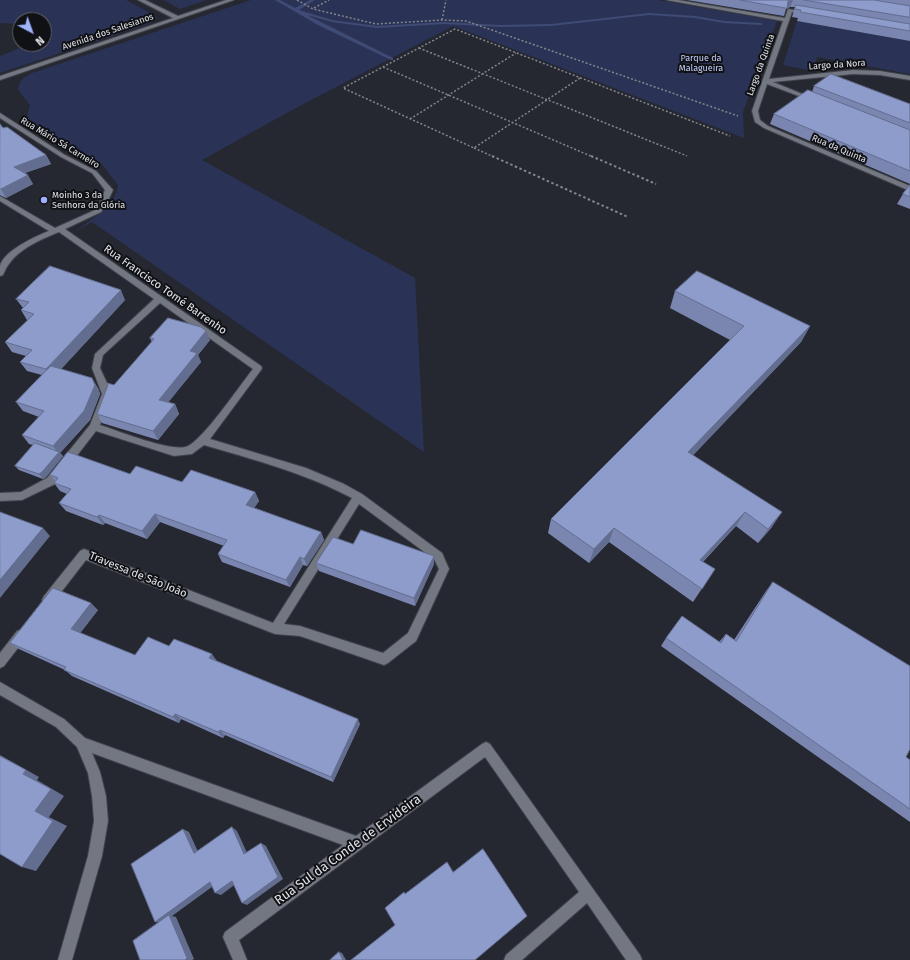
<!DOCTYPE html>
<html>
<head>
<meta charset="utf-8">
<style>
	body { margin:0 }
	#map { position:relative; width:910px; height:960px; overflow:hidden; background:#262831; font-family:"Fira Sans",sans-serif }
	canvas { display:block }
	.north { position:absolute; left:12px; top:12px; width:40px; height:40px; box-sizing:border-box; background:#101115; border:1px solid #64656a; border-radius:50%; rotate:139deg; font-size:11px; font-weight:700; line-height:16px; text-align:center; color:#e1e3e9 }
	.north::after { content:''; display:block; margin:auto; width:14px; height:18px; background:#9fb3fd; clip-path:polygon(50% 0,100% 100%,50% 72%,0 100%) }
</style>
</head>
<body>
<div id="map">
<canvas width="910" height="960"></canvas>
<div class="north">N</div>
</div>
<script>
const ctx = document.querySelector('canvas').getContext('2d');
ctx.lineJoin = 'round';
function paint(path, color) {
  ctx.fillStyle = color;
  ctx.fill(path, 'evenodd');
}
function stroke(path, color, width, dash) {
  ctx.strokeStyle = color;
  ctx.lineWidth = width;
  ctx.lineCap = dash ? 'butt' : 'round';
  ctx.setLineDash(dash || []);
  ctx.stroke(path);
}
function drawText(font, color, halo, rows, align = 'center') {
  ctx.font = font + ' "Fira Sans",sans-serif';
  ctx.lineWidth = 4;
  ctx.setLineDash([]);
  ctx.textBaseline = 'middle';
  ctx.strokeStyle = halo;
  ctx.fillStyle = color;
  for (const [text, x, y, turn = 0] of rows) {
    ctx.save();
    ctx.translate(x, y);
    ctx.rotate((+turn || 0) * Math.PI / 180);
    ctx.textAlign = isNaN(turn) ? turn : align;
    if (halo) ctx.strokeText(text, 0, 0);
    ctx.fillText(text, 0, 0);
    ctx.restore();
  }
}
paint(new Path2D(`
	M0 0H126L157 17 151 23 0 73V56L30 44H44V20H20V24L0 23Z
	M164 0H207L180 9Z
	M251 0H658L777 21 743 112 744 138 453 26 292 110 202 160 415 278 424 452 92 222 76 231C91 219 116 206 118 185L101 163 32 127 27 117 30 105 18 90C19 80 24 77 32 73Z
	M797 21 910 41V74L817 57 813 71 783 65Z`), '#2a3356');
paint(new Path2D(`
	M275 0H280L295 8 310 0H315L299 10 332 20 377 26 444 22 500 25 551 24 649 13 695 16 724 21 761 23 763 24 761 25 724 23 695 18 649 15 551 26 500 27 444 24 377 28 332 22 307 15 393 58V60H391L318 25Z`), '#404b75');
const minor = new Path2D(`
	M138 0H145L178 16 226 0H234L0 80V76L173 18Z
	M666 0H678L785 18 788 9 809 12V14L807 15 792 12 769 79 853 70 880 71 910 76V80L880 75 853 74 773 82 817 100 812 101 767 84 758 111 760 120 768 126 910 186V191L764 128 755 122 752 111 783 21Z
	M0 113 65 155 96 171 113 190 106 205 101 212 65 229 261 366 262 368 261 370 210 439 306 468 344 484 362 494 442 553 449 569 416 641 388 663 384 665 300 636 275 634 86 560 52 604 48 605 44 604 42 600 44 596 80 551 84 549 273 623 352 498C305 473 255 460 204 445L192 454 174 456 96 431 55 484 22 500 0 501V493L21 492 47 478 90 425 102 394 92 368 95 354 154 299 59 232C42 239 20 248 9 264 6 267 5 271 3 275L0 276C0 273 0 269 0 266 3 251 36 236 49 231L0 201V196L55 228 95 210 99 205 105 190 92 173 61 157 0 118ZM160 303 253 369C241 384 200 445 185 447 169 451 118 431 100 425L112 394 100 368 103 355ZM359 504 434 559 439 569 408 633 383 653 300 626 284 624Z
	M21 630 25 631 27 635 25 639 4 666 0 668V653L17 631Z
	M0 682 64 719 85 738 356 836 482 744 486 742 490 744 640 955 642 960H626L587 903 522 960H504L506 955 579 892 485 757 239 940 247 960H233L223 937 225 932 343 845 92 753 100 772 106 796 108 821 102 856 72 960H58L88 856 94 821 92 796 88 773 77 747 56 727 0 695Z`);
stroke(minor, '#41434b', 2);
stroke(new Path2D(`
	M297 0 313 9 376 24 442 20 466 21 738 116
	M314 8 329 0
	M442 20 446 0
	M419 48 687 156
	M383 67 593 157
	M580 78 474 148 343 88 455 29 730 136
	M410 119 516 53
	M474 148 494 157`), '#84868d', 1.5, [2, 2]);
stroke(new Path2D(`
	M492 156 628 217
	M591 156 656 184`), '#84868d', 2, [2.5, 2.5]);
paint(minor, '#737781');
paint(new Path2D(`
	M687 0H910V41L797 21 798 18 792 17 795 7H790L786 9 784 16Z
	M814 86 910 104V184L770 124 774 114 812 92Z
	M0 124 3 128 46 155 51 164 25 173 33 184 6 198 0 195Z
	M910 185V209L897 204 903 194Z
	M675 291 810 326 801 342 693 455 772 527 758 543 736 526 703 562 715 569 693 602 609 542 589 563 548 533 551 519 730 340 670 308Z
	M16 299 125 300 61 369 98 388 100 394 90 420 60 453 63 456 46 477 43 479 19 470 15 466 33 445 29 444 22 435 39 417 23 411 16 402 42 375 27 371 20 362 26 356 12 352 5 342 28 320H27L21 310 23 308Z
	M150 338 210 340 198 355 201 362 168 402 175 404 179 414 158 440 102 423 97 414 114 385 152 342Z
	M130 474 255 492 259 501 254 508 321 532 324 540 307 566 303 565 290 587 222 562 218 554 224 546 160 522 147 539 105 523 103 525 66 511 59 503 67 494 60 491 54 483 55 481 50 475Z
	M353 544 434 556V564L415 606 319 571 316 563Z
	M773 582 906 757 910 760V822L661 646 666 638 719 642 726 634 734 640 766 591Z
	M98 610 80 633 135 655 169 646 217 661 360 724 333 782 225 735 223 738 181 719 179 723 72 676 65 670 19 649 10 643Z`), '#7a86af');
paint(new Path2D(`
	M790 0H793L790 7 786 9 788 1Z
	M46 155 51 164 19 175 14 167Z
	M28 175 33 184 6 198 1 189Z
	M121 290 125 300 53 378 46 369Z
	M810 326 801 342 682 467 688 452Z
	M206 331 210 340 198 355 201 362 163 409 159 400 190 351Z
	M92 378 98 388 100 394 90 420 60 453 63 456 46 477 43 479 39 474 58 453 53 446Z
	M175 404 179 414 158 440 153 431Z
	M255 492 259 501 250 514 246 505Z
	M745 512 736 526 692 573 700 560Z
	M782 512 772 527 758 543 768 529Z
	M155 514 160 522 147 539 142 531Z
	M99 515 105 523 103 525 97 517Z
	M43 528 50 536 0 598V580Z
	M614 528 609 542 589 563 594 549Z
	M321 532 324 540 307 566 304 559Z
	M434 556V564L415 606 414 598Z
	M300 557 303 565 290 587 286 580Z
	M91 603 98 610 78 636 71 629Z
	M212 654 217 661 214 665 209 658Z
	M175 714 181 719 179 723 173 717Z
	M358 719 360 724 333 782 331 777Z
	M220 730 225 735 223 738 218 732Z
	M0 755 39 777 37 780 64 796 49 817 67 826 36 871 22 867 35 811 23 774 0 756Z
	M232 827 237 831 249 857 244 854Z
	M183 829 189 832 200 856 194 853Z
	M261 843 266 846 283 879 247 905 242 903Z
	M232 881 237 883 221 895 215 893Z
	M210 882 216 884 172 916 176 917 194 959 192 960H185L162 923 155 922Z
	M339 952 342 953 346 960H343Z`), '#636d8f');
const building = new Path2D(`
	M740 0H790L788 1 787 8Z
	M804 0H874L910 6V17Z
	M796 5 910 24V31L800 12 801 10 795 9Z
	M831 74 910 104V123L814 86Z
	M808 90 910 130V171L774 114Z
	M0 124 3 128 7 127 46 155 14 167 28 175 1 189H0Z
	M910 185V197L903 194Z
	M50 266 121 290 46 369 20 362 32 350 5 342 34 314 21 310 29 302 16 299Z
	M697 271 810 326 688 452 782 512 768 529 745 512 700 560 715 569 702 589 614 528 594 549 551 519 744 326 675 291Z
	M168 318 201 327 206 331 190 351 197 353 159 400 175 404 153 431 97 414 108 385 107 383 114 385 154 339 150 338Z
	M51 366 92 378 95 385 84 411 53 446 22 435 44 411 16 402Z
	M35 443 59 452 42 472 39 474 15 466Z
	M68 452 130 474 136 466 182 482 191 470 255 492 246 505 321 532 304 559 300 557 286 580 218 554 227 540 155 514 142 531 99 515 97 517 59 503 71 489 54 483 58 478 50 475Z
	M0 512 43 528 0 580Z
	M361 530 434 556 414 598 316 563 333 537 353 544Z
	M773 582 910 666V749L906 757 910 760V809L666 638 682 616 721 643 726 634 736 641Z
	M53 588 91 603 71 629 135 655 148 637 169 646 174 639 212 654 209 658 358 719 331 777 220 730 218 732 175 714 173 717 64 670 66 667 10 643Z
	M0 756 26 770 23 774 51 789 35 811 53 821 22 867 0 854Z
	M232 827 244 854 261 843 278 877 242 903 232 881 215 893 210 882 155 922 131 864 183 829 194 853Z
	M483 849 527 916 475 960H351L395 925 385 908 404 892 405 894 447 862 453 872Z
	M169 915 187 958 185 960H140L133 941Z
	M339 952 343 960H330Z`);
paint(building, '#8e9ccc');
stroke(building, '#636d8f', 1);
for (const [x, y, r, color] of [
	[44,200,4,"#9fb3fd"]
]) {
  const dot = new Path2D();
  dot.arc(x, y, r, 0, 2 * Math.PI);
  ctx.fillStyle = color;
  ctx.fill(dot);
  stroke(dot, '#101115', 1.5);
}
drawText('9px', '#e1e3e9', '#101115', [
	["Avenida dos Salesianos",108,32,-19],
	["Largo da Quinta",761,65,-70],
	["Largo da Nora",837,65,-4],
	["Rua Mário Sá Carneiro",60,143,31],
	["Rua da Quinta",839,149,23]
]);
drawText('9px', '#c5d2fd', '#101115', [
	["Parque da",701,58],
	["Malagueira",701,68]
]);
drawText('9px', '#e1e3e9', '#101115', [
	["Moinho 3 da",52,195],
	["Senhora da Glória",52,205]
], 'left');
drawText('11px', '#e1e3e9', '#101115', [
	["Rua Francisco Tomé Barrenho",165,290,35],
	["Travessa de São João",138,575,22]
]);
drawText('13px', '#e1e3e9', '#101115', [
	["Rua Sul da Conde de Ervideira",348,850,-36]
]);
</script>
</body>
</html>
